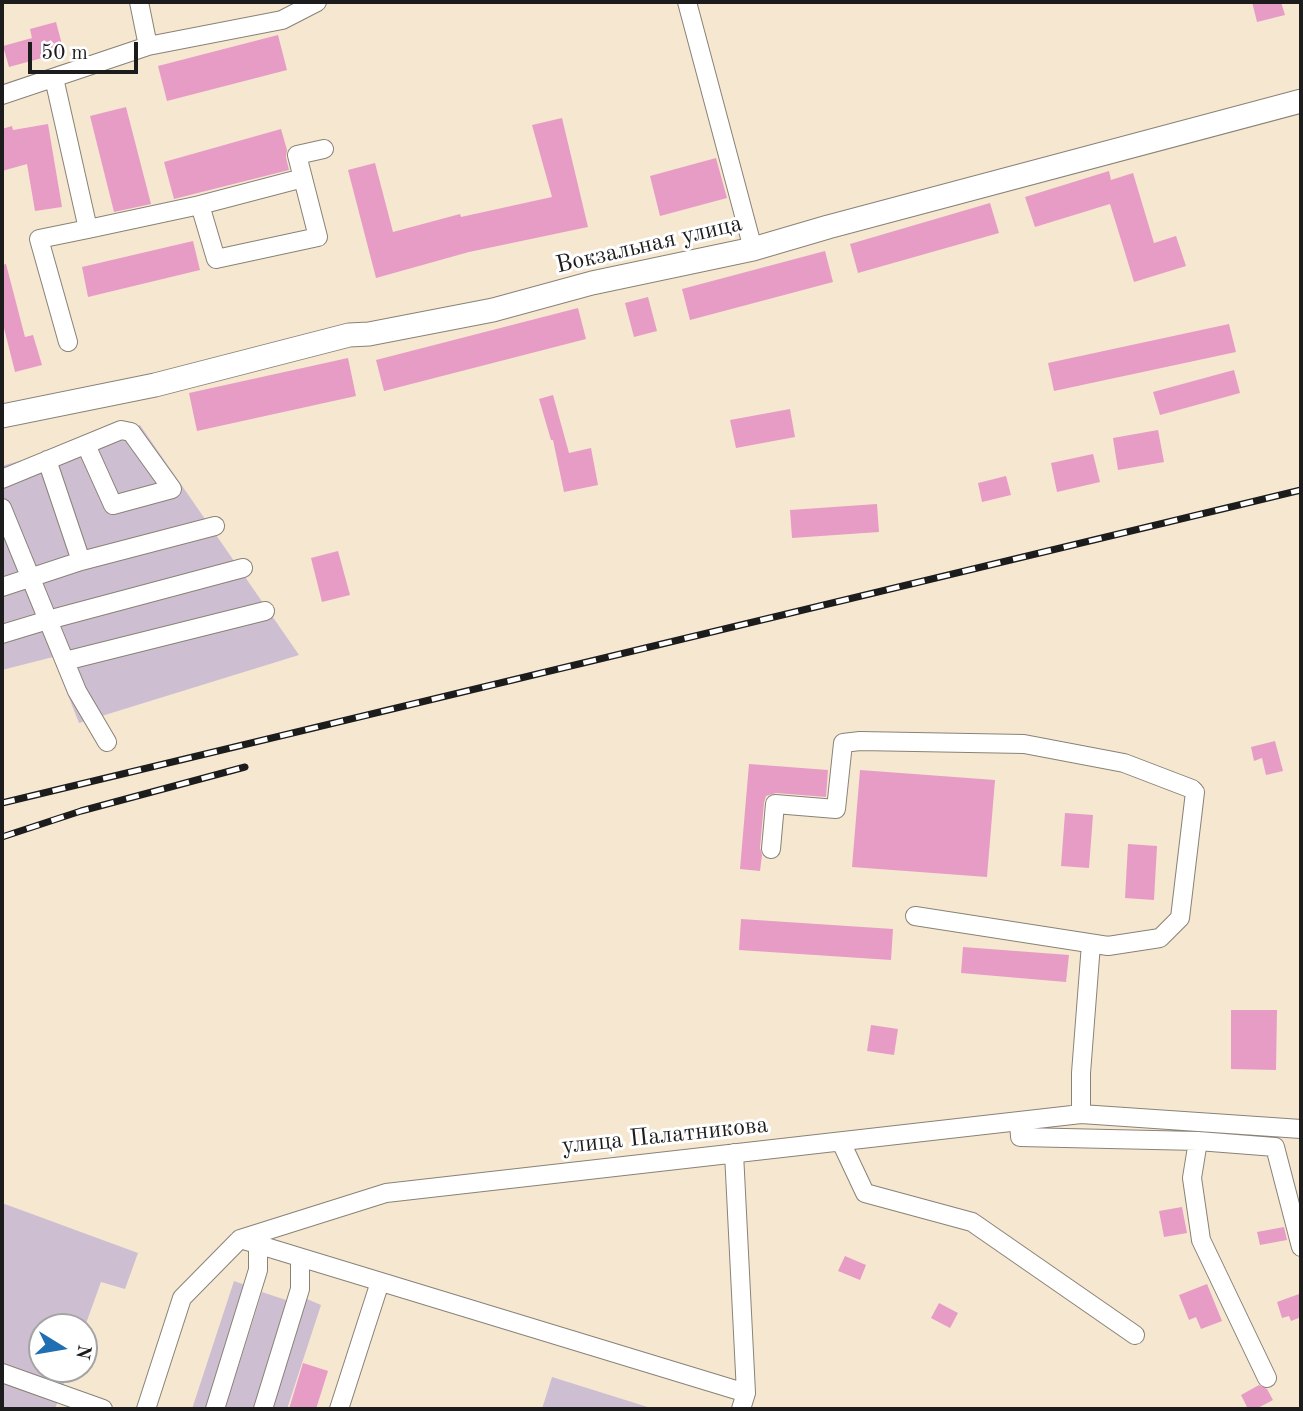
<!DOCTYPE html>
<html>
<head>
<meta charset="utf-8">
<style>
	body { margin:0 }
	#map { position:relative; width:1303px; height:1411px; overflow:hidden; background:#f6e7d1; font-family:"Old Standard TT",serif }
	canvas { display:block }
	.frame { position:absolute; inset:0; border:4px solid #1c1c1c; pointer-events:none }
	.north { position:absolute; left:28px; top:1313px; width:70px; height:70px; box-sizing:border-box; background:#fff; border:2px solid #a4a4a4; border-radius:50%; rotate:101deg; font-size:19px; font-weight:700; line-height:28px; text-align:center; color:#1c1c1c }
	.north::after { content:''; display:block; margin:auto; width:24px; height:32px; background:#1f6fb2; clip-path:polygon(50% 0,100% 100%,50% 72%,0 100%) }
	.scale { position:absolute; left:28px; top:42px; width:110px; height:32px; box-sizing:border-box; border:4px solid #1c1c1c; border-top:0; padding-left:9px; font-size:21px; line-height:24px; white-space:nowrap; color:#1c1c1c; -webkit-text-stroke:5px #fff; paint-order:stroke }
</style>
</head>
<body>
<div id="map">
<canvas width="1303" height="1411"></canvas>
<div class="frame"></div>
<div class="north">N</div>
<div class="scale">50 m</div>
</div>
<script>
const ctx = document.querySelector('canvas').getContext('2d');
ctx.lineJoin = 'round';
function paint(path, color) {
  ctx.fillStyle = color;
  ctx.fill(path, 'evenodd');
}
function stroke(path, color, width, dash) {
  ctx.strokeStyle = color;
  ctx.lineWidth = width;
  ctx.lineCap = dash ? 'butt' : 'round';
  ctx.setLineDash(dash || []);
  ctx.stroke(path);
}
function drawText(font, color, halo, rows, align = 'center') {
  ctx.font = font + ' "Old Standard TT",serif';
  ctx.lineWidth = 6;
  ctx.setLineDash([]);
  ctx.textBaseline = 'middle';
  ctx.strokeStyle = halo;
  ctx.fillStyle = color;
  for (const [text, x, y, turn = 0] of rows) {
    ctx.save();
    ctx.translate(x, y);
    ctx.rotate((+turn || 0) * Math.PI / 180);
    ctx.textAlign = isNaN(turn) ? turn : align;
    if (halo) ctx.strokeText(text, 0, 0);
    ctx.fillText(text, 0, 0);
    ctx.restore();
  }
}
paint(new Path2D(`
	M140 425 299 655 79 723 53 657 2 670V466Z
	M2 1203 138 1253 125 1289 101 1282 84 1329V1327H42V1369H69L55 1409H2Z
	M234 1281 248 1286 207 1409H192Z
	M262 1292 289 1301 254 1409H225Z
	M307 1299 321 1305 287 1409H271Z
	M552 1377 654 1409H542Z`), '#cebed1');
paint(new Path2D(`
	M1252 2H1281L1285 15 1257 22Z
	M56 22 64 52 9 67 3 46 32 38 30 29Z
	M278 35 287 70 167 101 158 66Z
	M126 107 151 204 114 212 90 116Z
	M562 118 588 227 469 252 376 278 348 170 375 163 393 232 460 214 461 217 552 197 532 125Z
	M48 124 62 207 35 211 27 164 2 171V129L12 126 13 130Z
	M281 129 287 150 286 157 289 170 174 199 164 162Z
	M716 158 727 198 660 216 650 176Z
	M1109 171 1111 180 1133 173 1154 243 1176 236 1186 266 1134 282 1110 204 1035 227 1025 197Z
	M990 203 999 233 858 273 850 244Z
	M193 241 200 270 88 297 82 267Z
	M825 251 833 282 690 320 682 289Z
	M6 264 25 337 33 335 42 365 15 372 4 328 2 329V265Z
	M648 297 657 331 634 337 625 303Z
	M578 308 586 339 384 391 376 360Z
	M1229 324 1236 352 1054 391 1048 363Z
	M348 358 356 396 197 431 189 393Z
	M1234 370 1240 393 1160 415 1153 392Z
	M553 395 569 453 591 448 598 485 564 492 553 440H551L539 399Z
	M790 409 795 437 736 448 730 420Z
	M1158 430 1164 462 1118 470 1113 438Z
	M1093 454 1100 482 1057 492 1051 463Z
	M1006 476 1011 495 982 502 978 483Z
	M877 504 879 532 792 538 790 510Z
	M338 551 350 595 322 602 311 558Z
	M1275 741 1283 771 1266 775 1262 758 1254 761 1251 747Z
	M749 764 828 770 826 797 776 793 766 796 764 803 760 848 762 855 760 871 740 869Z
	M860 770 995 780 987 877 852 867Z
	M1065 813 1093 815 1089 868 1061 866Z
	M1128 844 1157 846 1154 900 1125 898Z
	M741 919 893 929 891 960 739 950Z
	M963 947 1069 955 1066 982 961 973Z
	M1231 1010H1277L1276 1070 1231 1069Z
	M871 1025 898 1029 894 1055 867 1051Z
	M1182 1207 1187 1233 1164 1237 1159 1211Z
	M1284 1227 1287 1240 1260 1245 1257 1232Z
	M845 1256 866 1265 860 1280 838 1271Z
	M1207 1284 1222 1321 1201 1329 1196 1317 1189 1320 1179 1295Z
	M1299 1294 1301 1317 1291 1321 1289 1316 1282 1318 1277 1302Z
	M939 1303 958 1313 950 1328 931 1318Z
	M303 1363 328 1371 316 1409H289Z
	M1259 1385 1267 1389 1273 1400 1256 1409H1248L1241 1395Z`), '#e79cc6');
const minor = new Path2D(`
	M139 2 148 46
	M687 2 753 249
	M54 78 88 229 39 239 68 342
	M2 95 148 46 282 20 317 2
	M303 178 200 205 216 259 318 237 297 155 324 149
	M88 229 200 205
	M47 460 81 561 215 526
	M2 479 121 430 131 432 172 489 113 505 86 445
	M2 508 77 691 107 742
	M2 587 81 561
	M2 634 48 620 243 568
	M65 661 265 611
	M771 849 775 804 836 809 843 743 860 741 1024 744 1124 763 1192 789 1195 792 1180 918 1160 938 1108 946 915 916
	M1081 1114V1073L1091 944
	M1019 1121 1020 1137 1198 1141 1275 1147 1301 1247
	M1198 1141 1192 1178 1201 1240 1267 1378
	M841 1142 865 1193 972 1222 1135 1335
	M734 1153 746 1393 741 1409
	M240 1239 746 1393
	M2 1373 103 1409
	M146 1409 182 1298 240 1239 386 1193 1081 1114 1301 1129
	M215 1409 258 1270V1245
	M263 1409 300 1289V1258
	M339 1409 380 1282`);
const major = new Path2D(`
	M2 416 155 385 349 335 369 334 493 310 592 283 753 249 828 227 1301 101`);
stroke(minor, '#898276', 20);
stroke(major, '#898276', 25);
stroke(minor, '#fff', 18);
stroke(major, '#fff', 23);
const rail = new Path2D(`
	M2 803 1301 490
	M2 837 81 811 245 767`);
stroke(rail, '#1c1c1c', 7);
stroke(rail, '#fff', 4.5, [13]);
drawText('24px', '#1c1c1c', '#fff', [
	["Вокзальная улица",649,245,-13],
	["улица Палатникова",665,1136,-6]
]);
</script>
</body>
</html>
